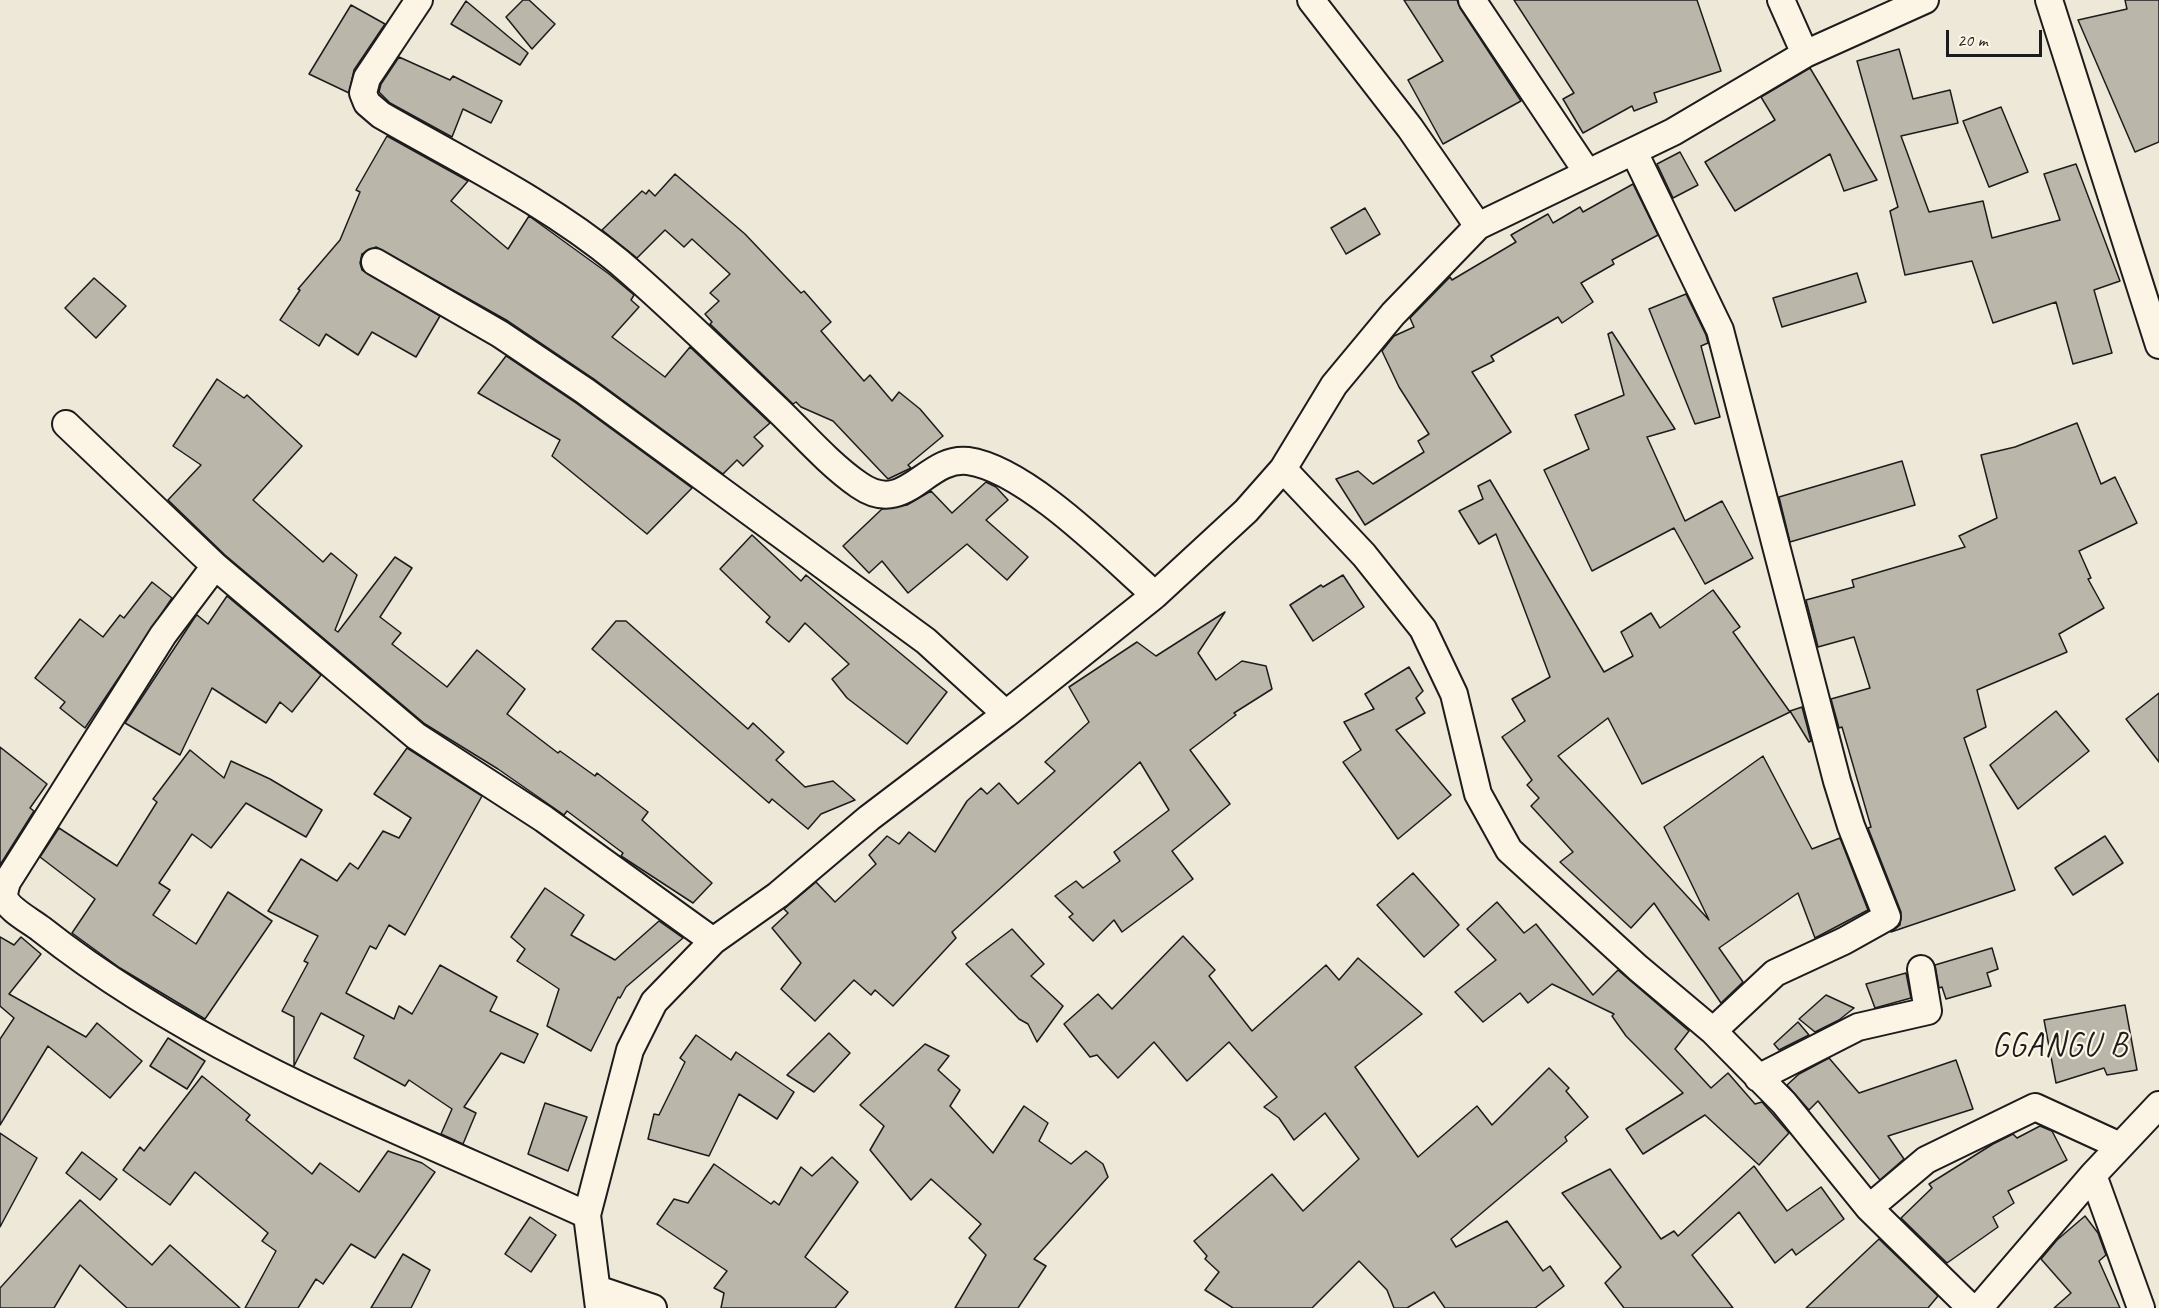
<!DOCTYPE html>
<html>
<head>
<meta charset="utf-8">
<style>
	body { margin:0 }
	#map { position:relative; width:2159px; height:1308px; overflow:hidden; background:#eee8d9; font-family:Caveat,sans-serif }
	canvas { display:block }
	.scale { position:absolute; left:1946px; top:30px; width:96px; height:27px; box-sizing:border-box; border:3px solid #1c1c1c; border-top:0; padding-left:8px; font-size:18px; line-height:21px; white-space:nowrap; color:#1c1c1c; -webkit-text-stroke:4px #fcf5e5; paint-order:stroke }
</style>
</head>
<body>
<div id="map">
<canvas width="2159" height="1308"></canvas>
<div class="scale">20 m</div>
</div>
<script>
const ctx = document.querySelector('canvas').getContext('2d');
ctx.lineJoin = 'round';
function paint(path, color) {
  ctx.fillStyle = color;
  ctx.fill(path, 'evenodd');
}
function stroke(path, color, width, dash) {
  ctx.strokeStyle = color;
  ctx.lineWidth = width;
  ctx.lineCap = dash ? 'butt' : 'round';
  ctx.setLineDash(dash || []);
  ctx.stroke(path);
}
function drawText(font, color, halo, rows, align = 'center') {
  ctx.font = font + ' Caveat,sans-serif';
  ctx.lineWidth = 4.5;
  ctx.setLineDash([]);
  ctx.textBaseline = 'middle';
  ctx.strokeStyle = halo;
  ctx.fillStyle = color;
  for (const [text, x, y, turn = 0] of rows) {
    ctx.save();
    ctx.translate(x, y);
    ctx.rotate((+turn || 0) * Math.PI / 180);
    ctx.textAlign = isNaN(turn) ? turn : align;
    if (halo) ctx.strokeText(text, 0, 0);
    ctx.fillText(text, 0, 0);
    ctx.restore();
  }
}
const building = new Path2D(`
	M523 0H529L555 24 532 49 506 17Z
	M1404 0H1457L1460 8 1521 101 1443 144 1408 80 1443 61Z
	M1514 0H1697L1721 71 1654 93 1657 102 1634 111 1632 106 1583 133 1563 99 1574 93Z
	M2125 0H2159V142L2135 152 2078 20 2127 9Z
	M466 1 528 53 520 65 451 24Z
	M351 5 385 24 354 70 349 93 309 74Z
	M1899 49 1913 99 1950 90 1958 123 1901 136 1929 212 1983 201 1992 238 2060 220 2044 174 2076 164 2120 281 2094 290 2112 353 2073 364 2056 302 1993 323 1972 261 1905 275 1890 211 1898 207 1857 61Z
	M399 57 450 80 453 76 502 101 491 123 463 109 452 137 390 103 379 92 381 84Z
	M1810 68 1877 180 1844 191 1830 154 1735 211 1705 162 1775 120 1761 97Z
	M2001 107 2028 172 1989 187 1963 121Z
	M387 136 468 181 451 201 508 249 529 216 609 274 634 295 631 300 639 307 612 337 665 377 690 347 770 423 754 437 763 446 743 466 737 460 723 474 594 379 508 321 376 247 362 254 360 263 362 270 440 316 416 357 372 332 358 355 326 334 319 346 280 320 300 290 298 289 340 240 360 192 356 190Z
	M1680 152 1698 185 1673 198 1657 164Z
	M675 174 745 234 801 293 804 291 831 322 821 331 864 381 870 375 892 401 899 392 920 409 943 436 908 465 911 468 888 479 833 421 801 407 796 402 793 404 710 324 712 322 705 314 719 301 710 293 730 274 692 239 684 247 665 230 637 258 602 230 642 191 646 194 649 190 655 196Z
	M1633 184 1658 235 1612 260 1614 264 1581 283 1593 302 1562 323 1558 317 1491 356 1494 361 1472 372 1511 432 1365 525 1336 479 1358 471 1373 484 1424 452 1418 441 1429 434 1399 387 1382 351 1394 336 1414 327 1410 318 1450 277 1452 280 1516 242 1511 235 1548 214 1553 223 1580 207 1583 212Z
	M1365 208 1380 234 1346 254 1331 228Z
	M1857 273 1866 302 1782 327 1773 298Z
	M94 278 126 306 96 338 65 308Z
	M1686 294 1706 335 1708 343 1701 346 1720 417 1695 424 1649 309Z
	M1612 332 1675 429 1647 437 1685 521 1722 501 1753 558 1705 584 1674 528 1592 571 1544 470 1589 449 1575 415 1624 395 1608 334Z
	M506 356 576 403 692 488 647 534 552 456 560 440 478 393Z
	M217 379 244 398 247 395 302 446 253 500 323 562 331 553 357 575 335 630 338 632 395 557 412 568 380 617 401 633 392 644 447 687 477 650 525 689 507 714 558 753 560 751 595 776 597 773 648 812 642 820 712 883 693 903 621 856 623 853 567 811 564 815 498 769 425 724 225 555 168 500 201 465 173 446Z
	M2077 423 2101 484 2115 477 2137 523 2079 551 2091 578 2088 579 2104 608 2059 634 2067 652 1977 690 1986 727 1964 738 2015 890 1891 932 1900 925 1901 912 1868 828 1871 827 1842 727 1839 728 1831 699 1870 688 1854 637 1818 647 1806 600 1854 587 1852 580 1965 547 1959 536 1997 518 1981 455 2015 447Z
	M1902 461 1915 505 1790 542 1779 497Z
	M1490 480 1604 672 1633 656 1621 632 1651 613 1660 628 1713 590 1740 627 1733 632 1790 712 1642 784 1608 718 1558 756 1709 920 1664 827 1763 756 1812 849 1840 838 1868 910 1815 938 1798 893 1719 948 1743 982 1721 1003 1654 903 1631 928 1560 862 1573 852 1531 806 1539 798 1527 785 1532 780 1502 737 1525 721 1512 699 1550 677 1496 534 1479 544 1459 511 1483 499 1478 486Z
	M986 482 996 487 1008 500 986 520 1028 557 1007 580 967 544 908 593 882 561 869 573 843 546 882 509 907 505 931 491 952 513Z
	M752 535 801 581 806 575 947 692 907 744 847 698 832 679 849 664 805 623 789 642 766 622 770 617 720 569Z
	M1343 575 1364 607 1313 641 1290 605 1321 585 1323 587Z
	M152 582 172 598 85 728 60 708 65 702 35 678 80 619 103 637 120 615 124 618Z
	M227 596 321 675 292 712 280 702 266 723 212 688 180 755 125 723 195 617 197 615 208 624Z
	M1225 612 1198 653 1216 680 1242 661 1266 666 1272 689 1234 713 1236 715 1190 750 1230 804 1172 851 1193 879 1122 932 1114 920 1093 941 1069 917 1073 914 1055 896 1076 881 1083 888 1120 861 1114 852 1169 810 1140 762 952 932 956 938 893 1006 875 990 871 995 854 980 815 1021 781 989 801 963 772 928 788 913 784 909 816 882 835 902 876 864 869 855 887 836 899 844 909 832 935 852 967 801 981 788 987 794 999 783 1018 804 1055 771 1045 762 1089 722 1069 687 1137 642 1156 656Z
	M616 621H626L748 729 753 723 784 752 776 760 805 787 833 781 855 800 821 814 808 829 772 799 769 803 592 649Z
	M1409 667 1423 691 1416 698 1425 713 1396 730 1451 795 1398 839 1343 762 1361 750 1344 722 1374 709 1365 694Z
	M2159 693V762L2126 719Z
	M1802 707 1811 741 1809 742 1790 711Z
	M2056 711 2089 751 2018 809 1990 765Z
	M0 747 47 784 30 808 34 811 0 865Z
	M407 748 482 796 405 935 389 925 376 949 370 946 346 993 394 1019 399 1006 412 1014 440 965 497 997 490 1011 538 1034 524 1063 501 1053 464 1107 476 1113 463 1144 441 1134 452 1109 409 1080 405 1086 354 1058 364 1036 321 1013 294 1066V1017L282 1011 308 963 304 961 318 936 268 911 301 859 337 881 350 863 358 869 383 831 399 838 411 818 374 794Z
	M190 750 224 778 231 761 270 779 322 810 306 837 246 803 211 848 192 834 159 883 170 890 153 915 196 944 228 892 272 921 205 1019 120 968 72 933 95 899 40 857 59 828 117 866 157 802 153 799Z
	M2105 836 2123 863 2073 895 2055 868Z
	M1413 873 1459 925 1424 957 1377 905Z
	M545 888 584 915 571 935 615 960 659 921 683 938 626 987 620 998 618 997 591 1051 547 1026 559 989 517 961 525 949 511 937Z
	M1497 902 1524 933 1536 924 1593 995 1618 970 1689 1031 1675 1049 1711 1088 1728 1073 1755 1104 1762 1102 1789 1133 1759 1165 1705 1115 1643 1154 1626 1129 1683 1093 1626 1036 1612 1016 1614 1014 1552 984 1528 1003 1520 993 1483 1022 1455 992 1496 960 1467 929Z
	M1012 929 1044 964 1031 976 1063 1006 1037 1042 1028 1024 1019 1019 966 964Z
	M1183 936 1215 970 1209 976 1252 1031 1326 965 1339 980 1358 958 1422 1014 1355 1067 1418 1157 1477 1106 1492 1125 1549 1068 1569 1088 1566 1091 1588 1117 1565 1137 1567 1141 1451 1239 1456 1247 1507 1221 1543 1271 1550 1266 1564 1286 1535 1308H1445L1434 1292 1407 1308H1394L1387 1290 1359 1261 1312 1308H1233L1205 1290 1219 1272 1205 1259 1207 1256 1194 1241 1272 1174 1303 1211 1359 1159 1325 1113 1294 1140 1279 1118 1264 1107 1277 1097 1229 1042 1187 1081 1154 1042 1118 1078 1097 1055 1090 1057 1064 1024 1098 994 1112 1009Z
	M0 937 14 945 21 937 41 954 9 994 86 1037 97 1023 142 1061 110 1098 48 1046 0 1125V1039L14 1018 0 1006Z
	M1992 948 1998 969 1987 973 1991 986 1946 999 1942 987 1939 988 1935 965Z
	M1906 973 1911 998 1875 1008 1866 984Z
	M1826 995 1854 1008 1839 1020 1815 1032 1799 1019Z
	M2125 1005 2137 1070 2107 1075 2104 1068 2056 1083 2044 1020Z
	M1798 1022 1809 1035 1779 1050 1774 1044Z
	M829 1033 850 1053 814 1092 787 1075Z
	M696 1035 731 1060 736 1052 794 1092 777 1119 739 1094 709 1156 648 1139 654 1114 659 1115 685 1062 680 1058Z
	M168 1038 205 1061 187 1089 150 1066Z
	M925 1044 949 1056 938 1070 960 1090 950 1106 993 1153 1024 1106 1048 1123 1039 1141 1071 1164 1086 1151 1103 1164 1108 1177 1034 1259 1046 1266 1018 1308H955L986 1255 969 1238 981 1224 931 1179 911 1200 870 1150 884 1126 860 1105Z
	M1829 1058 1859 1093 1956 1060 1973 1109 1888 1136 1904 1159 1880 1180 1818 1101 1809 1110 1787 1085 1799 1074Z
	M202 1076 250 1115 246 1120 312 1174 320 1163 359 1192 388 1151 422 1163 435 1172 375 1258 351 1244 323 1284 316 1279 298 1308H245L276 1251 262 1241 268 1233 195 1172 170 1205 123 1170 140 1147 144 1151Z
	M545 1103 587 1117 568 1171 528 1154Z
	M2040 1126 2052 1131 2067 1160 2008 1191 2014 1203 1993 1217 1998 1227 1947 1263 1901 1218 1932 1188 1929 1184 1993 1144 2013 1134 2017 1138Z
	M0 1133 37 1158 0 1227Z
	M82 1152 117 1179 100 1200 66 1173Z
	M832 1157 858 1182 805 1257 848 1292 835 1308H721L724 1293 714 1288 727 1271 657 1224 674 1199 688 1203 714 1164 771 1204 774 1201 779 1205 801 1167 812 1176Z
	M1754 1166 1787 1211 1821 1187 1844 1219 1796 1255 1792 1249 1775 1263 1739 1212 1692 1255 1733 1308H1624L1605 1283 1621 1267 1562 1193 1610 1169 1661 1239 1674 1231 1678 1236Z
	M80 1200 152 1265 170 1245 240 1308H127L80 1265 54 1308H0V1288Z
	M2085 1216 2098 1233 2106 1255 2099 1261 2120 1308H2054L2071 1293 2041 1259 2057 1240Z
	M530 1217 556 1235 531 1272 505 1254Z
	M1879 1239 1938 1296 1928 1308H1806Z
	M403 1254 430 1270 411 1308H371Z`);
paint(building, '#bab6aa');
stroke(building, '#1c1c1c', 1.5);
const minor = new Path2D(`
	M419 0 367 78 363 93 367 103 381 115C461 161 548 203 619 262 674 309 725 360 778 410 804 435 829 464 859 485 906 518 925 456 968 461 1026 469 1111 556 1155 595
	M1311 0 1410 128 1478 226
	M1472 0 1587 172
	M1781 0 1805 54
	M2049 0 2159 345
	M1634 152 1720 330 1837 781 1851 826 1887 917 1844 941 1775 973 1713 1031
	M375 262 500 334 585 391 926 641 1006 714
	M66 424 215 566 416 736 544 819 713 941
	M1283 469 1364 555 1423 629 1454 694 1478 794 1509 850 1638 968 1713 1031 1784 1103 1869 1208 1971 1308
	M215 566 163 635 7 882C6 886 4 892 4 896 7 909 31 921 41 929 203 1057 401 1130 587 1215
	M1758 1078 1858 1027 1928 1011 1921 969
	M2093 1175 2141 1308
	M1869 1208 1926 1160 2035 1107 2120 1146
	M597 1289 653 1308
	M599 1308 587 1215 630 1050 654 1002 713 941 778 895 869 818 1006 714 1155 595 1246 511 1283 469 1334 385 1393 314 1478 226 1673 132 1805 54 1925 0
	M1979 1308 2093 1175 2159 1105`);
stroke(minor, '#1c1c1c', 30);
stroke(minor, '#fcf5e5', 26);
ctx.letterSpacing = '1.5px';
drawText('33px', '#1c1c1c', '#fcf5e5', [
	["GGANGU B",2060,1046]
]);
ctx.letterSpacing = '0px';
</script>
</body>
</html>
